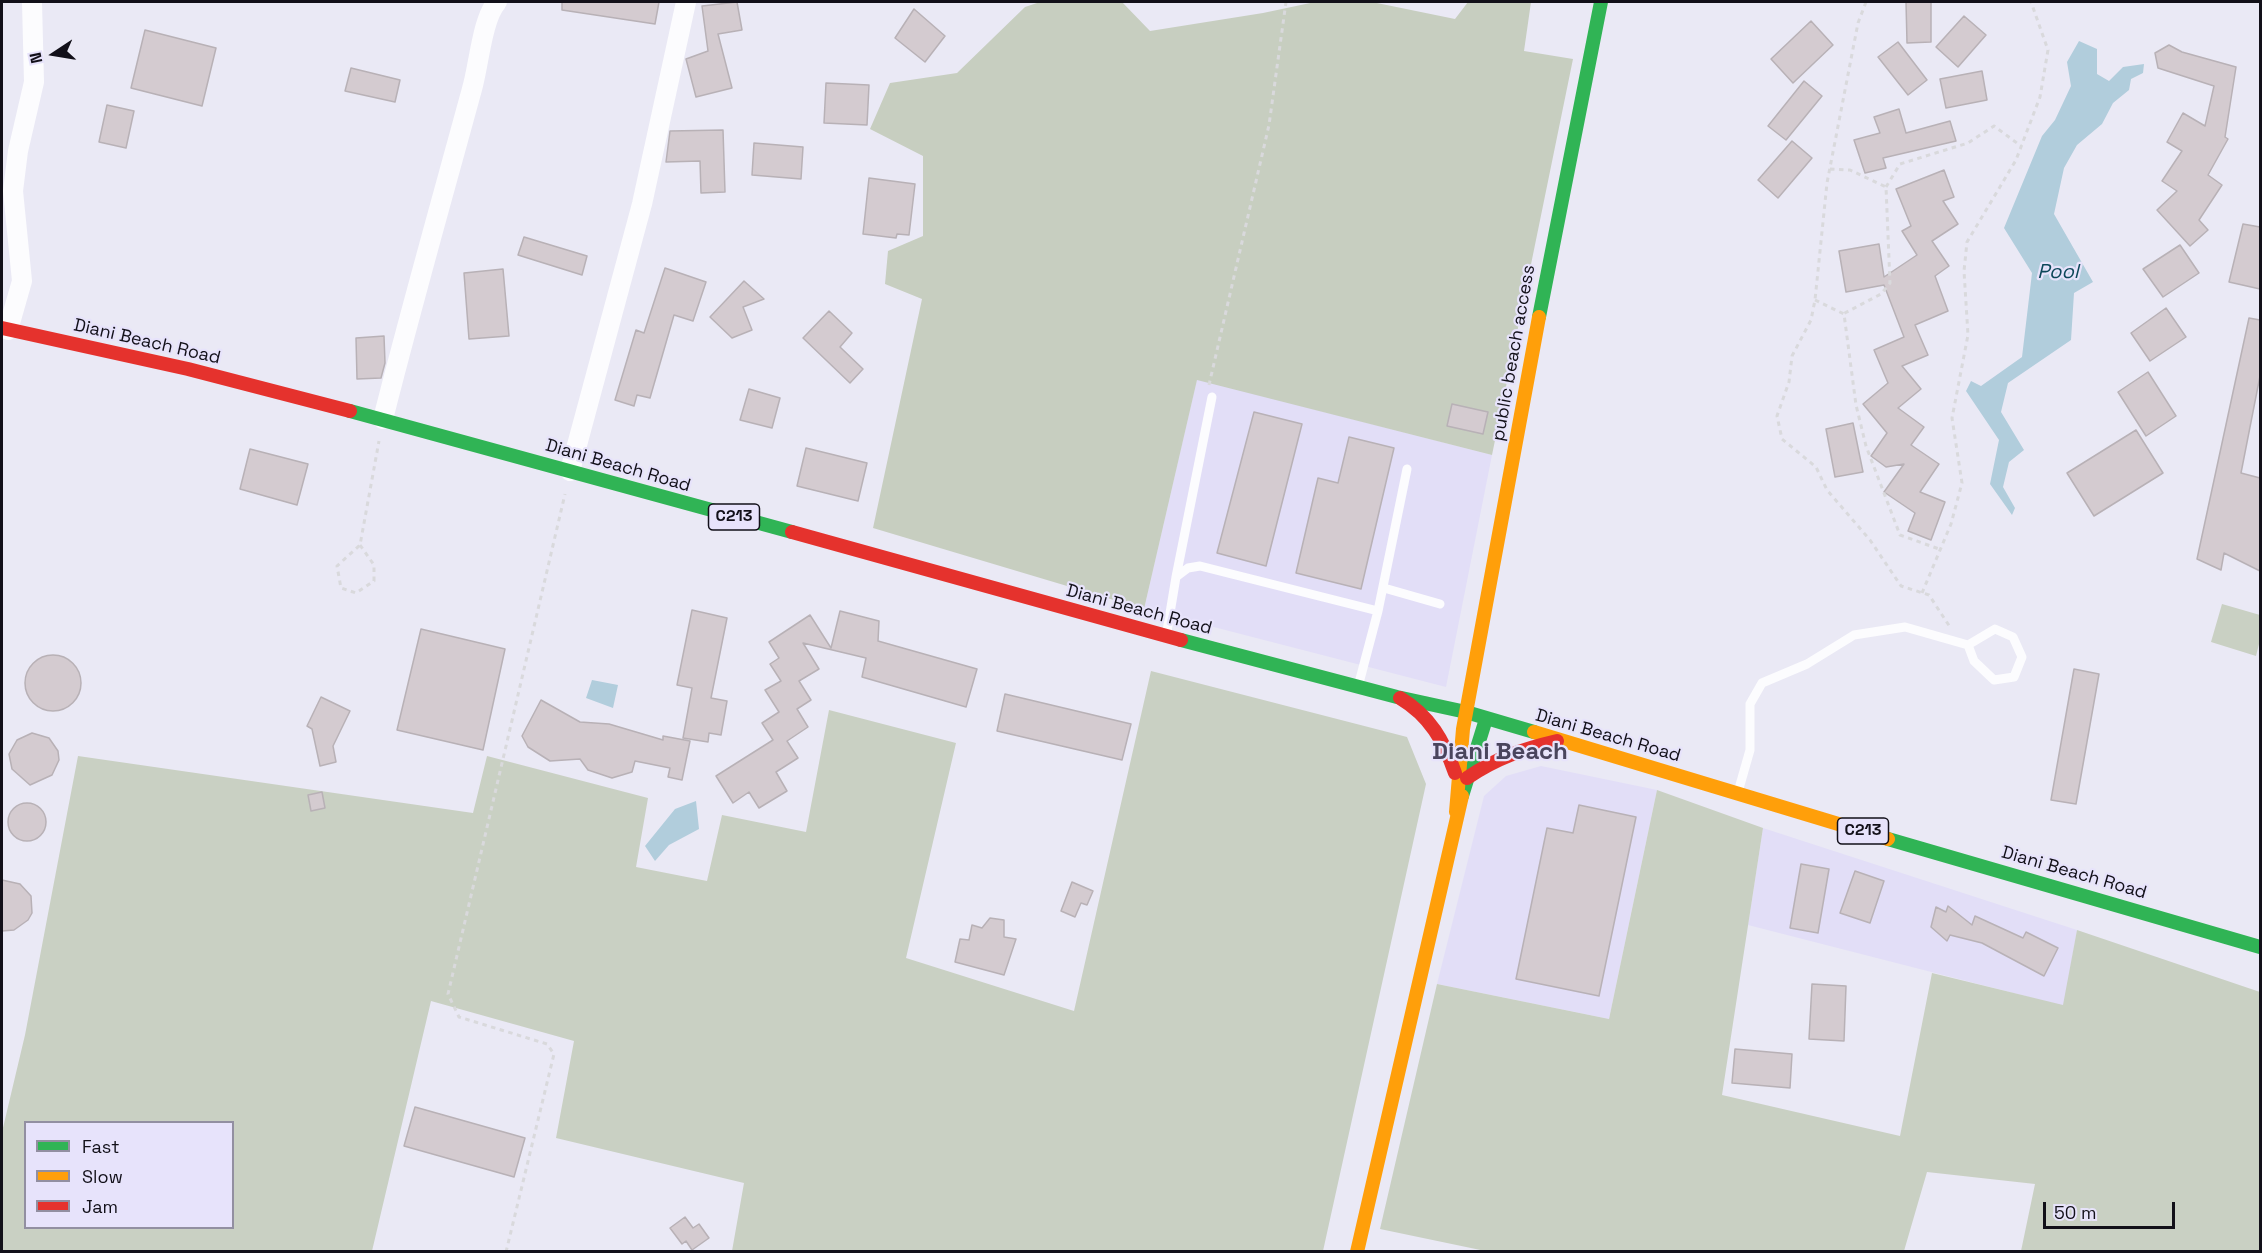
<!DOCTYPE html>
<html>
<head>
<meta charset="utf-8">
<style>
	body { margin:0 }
	#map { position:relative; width:2262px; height:1253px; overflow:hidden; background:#eae9f5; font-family:"Space Grotesk",sans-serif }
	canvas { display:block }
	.frame { position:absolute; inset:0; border:3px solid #121019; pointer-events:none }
	.legend { position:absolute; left:24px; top:1121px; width:210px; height:108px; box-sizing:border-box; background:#e7e3fb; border:2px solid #928fa1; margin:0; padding:8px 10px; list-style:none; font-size:18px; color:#121019 }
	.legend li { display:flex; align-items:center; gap:12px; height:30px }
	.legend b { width:30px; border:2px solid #928fa1 }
	.north { position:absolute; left:24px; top:24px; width:60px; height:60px; -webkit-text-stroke:4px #e7e3fb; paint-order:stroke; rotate:258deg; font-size:16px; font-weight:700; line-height:24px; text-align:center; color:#121019 }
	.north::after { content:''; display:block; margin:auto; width:21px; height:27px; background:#121019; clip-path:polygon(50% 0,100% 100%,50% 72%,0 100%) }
	.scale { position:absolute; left:2043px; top:1202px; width:132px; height:27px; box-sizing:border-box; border:3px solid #121019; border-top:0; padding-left:8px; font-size:18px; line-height:21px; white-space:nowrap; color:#121019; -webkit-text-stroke:4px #e7e3fb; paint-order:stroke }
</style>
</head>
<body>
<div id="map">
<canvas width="2262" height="1253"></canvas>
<div class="frame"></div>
<ul class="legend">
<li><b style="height:8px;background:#30b455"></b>Fast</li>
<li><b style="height:8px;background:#ff9f0a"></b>Slow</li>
<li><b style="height:8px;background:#e5322d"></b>Jam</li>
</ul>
<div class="north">N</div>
<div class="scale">50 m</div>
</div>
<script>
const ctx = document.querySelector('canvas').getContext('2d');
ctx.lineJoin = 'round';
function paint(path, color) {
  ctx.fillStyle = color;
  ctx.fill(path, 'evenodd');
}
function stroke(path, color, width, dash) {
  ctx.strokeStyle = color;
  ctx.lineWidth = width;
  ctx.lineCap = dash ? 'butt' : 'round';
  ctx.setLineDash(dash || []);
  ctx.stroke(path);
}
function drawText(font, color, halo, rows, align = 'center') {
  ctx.font = font + ' "Space Grotesk",sans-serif';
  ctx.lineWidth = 4.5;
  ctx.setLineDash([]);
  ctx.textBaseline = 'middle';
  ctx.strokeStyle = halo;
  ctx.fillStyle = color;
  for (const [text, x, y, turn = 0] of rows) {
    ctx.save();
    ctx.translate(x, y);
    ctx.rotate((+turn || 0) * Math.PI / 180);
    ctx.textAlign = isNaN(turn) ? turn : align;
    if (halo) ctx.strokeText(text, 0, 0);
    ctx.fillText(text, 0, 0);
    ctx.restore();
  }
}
paint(new Path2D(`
	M1197 379 1492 455 1446 687 1144 609Z
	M1541 766 1657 790 1609 1019 1437 984 1484 796 1506 776Z
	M1763 828 2077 930 2064 1006 1748 925Z`), '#e2def7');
paint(new Path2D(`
	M2222 604 2260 615V640L2256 656 2211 642Z
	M1151 671 1407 737 1426 784 1323 1251H732L744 1183 556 1138 574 1041 431 1001 372 1251 2 1252V1132L25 1035 78 756 473 813 487 756 648 798 636 867 707 881 722 815 806 832 829 710 956 743 906 958 1074 1011ZM26 1122H232V1228H26Z
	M1657 790 1763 828 1722 1095 1900 1136 1932 973 2063 1005 2077 930 2260 992V1251H2021L2035 1184 1927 1172 1904 1251 1490 1252 1380 1229 1437 984 1609 1019Z`), '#c9d0c3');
paint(new Path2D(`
	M1040 2H1122L1150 31 1263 13 1315 2H1372L1455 19 1468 2H1531L1524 51 1573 59 1492 455 1197 380 1144 609 873 528 922 299 885 284 888 251 923 236V156L870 129 890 83 957 73 1025 7Z`), '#c7cec0');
paint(new Path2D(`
	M2079 41 2097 49V74L2109 81 2123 67 2144 64 2143 73 2131 79 2129 90 2113 103 2102 124 2077 145 2064 168 2054 214 2093 282 2074 293 2071 340 2008 383 2001 412 2024 450 2009 462 2003 487 2015 508 2012 515 1990 484 1999 440 1966 391 1971 381 1981 386 2022 357 2032 273 2004 228 2042 136 2055 120 2071 86 2067 62Z
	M592 680 618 685 613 708 586 698Z
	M696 801 699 829 669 845 655 861 645 846 675 809Z`), '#b1cddc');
const building = new Path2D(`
	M562 2H659L655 24 562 10Z
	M737 2 742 30 718 34 732 88 696 97 686 59 708 51 702 6Z
	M1906 2H1931V42L1907 43Z
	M914 9 945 36 925 62 895 38Z
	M1964 16 1986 35 1958 67 1936 47Z
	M1811 21 1833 45 1793 83 1771 59Z
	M145 30 216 48 202 106 131 88Z
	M1898 42 1927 80 1908 95 1878 57Z
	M2169 45 2182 52 2236 67 2225 137 2228 139 2208 175 2222 185 2199 220 2208 230 2190 246 2157 210 2177 191 2162 181 2182 151 2167 142 2183 113 2205 126 2214 86 2158 68 2155 53Z
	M351 68 400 80 395 102 345 91Z
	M1982 71 1987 100 1946 108 1940 79Z
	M1804 81 1822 96 1786 140 1768 126Z
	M826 83 869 85 867 125 824 123Z
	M107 105 134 111 126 148 99 142Z
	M1899 109 1906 133 1950 121 1956 141 1883 158 1886 168 1865 173 1854 140 1880 133 1874 117Z
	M723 130 725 192 701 193 700 161 666 162 670 131Z
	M1792 141 1812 158 1778 198 1758 180Z
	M754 143 803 147 801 179 752 175Z
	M1944 170 1954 197 1943 201 1958 224 1932 241 1949 266 1935 276 1948 311 1915 325 1928 355 1902 366 1921 389 1898 408 1924 427 1911 445 1939 464 1920 492 1945 502 1931 540 1908 531 1915 513 1884 492 1904 464 1886 467 1871 456 1887 433 1863 404 1888 383 1874 350 1904 337 1884 285 1846 292 1839 251 1879 244 1884 277 1917 255 1902 231 1911 226 1896 189Z
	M869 178 915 184 909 235 897 234 896 238 863 234Z
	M2243 224 2260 227V289L2229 282Z
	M524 237 587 256 582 275 518 255Z
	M2180 245 2199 273 2163 297 2143 269Z
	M665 268 706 282 693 321 674 315 650 398 637 395 634 406 615 400 636 330 644 333Z
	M503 269 509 336 469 339 464 273Z
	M744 281 764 299 743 307 752 330 732 338 710 317Z
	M2166 308 2186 337 2150 361 2131 333Z
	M829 311 852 333 840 347 863 369 850 383 803 338Z
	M2249 318 2260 320V376L2241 473 2260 478V571L2224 553 2221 570 2197 559Z
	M384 336 385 363 381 378 357 379 356 338Z
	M2148 372 2176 416 2146 436 2118 392Z
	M749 389 780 398 772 428 740 420Z
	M1452 404 1488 412 1483 434 1447 426Z
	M1254 412 1302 424 1266 566 1217 553Z
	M1853 423 1863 472 1835 477 1826 429Z
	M2136 430 2163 473 2094 516 2067 473Z
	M1349 437 1394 448 1361 589 1296 573 1318 478 1338 483Z
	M806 448 867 463 858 501 797 486Z
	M250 449 308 464 297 505 240 489Z
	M692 610 727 618 711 698 727 701 721 735 709 733 708 742 683 738 692 688 677 685Z
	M840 611 879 621 878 641 977 669 966 707 862 677 866 658 803 643 819 669 799 681 811 700 797 709 808 727 787 741 798 758 776 772 787 791 759 808 749 792 733 803 716 776 773 740 762 723 779 712 765 690 781 681 770 664 779 658 769 642 810 615 831 648Z
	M421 629 505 649 483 750 397 730Z
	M25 683a28 28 0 1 1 56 0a28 28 0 1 1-56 0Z
	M2074 669 2099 674 2076 804 2051 800Z
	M1005 694 1131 724 1122 760 997 731Z
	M321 697 350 711 333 746 336 762 320 766 312 729 307 726Z
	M541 700 580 722 609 724 663 740V736L690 741 682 780 668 777 670 768 635 761 632 772 612 778 588 770 580 759 550 761 528 747 522 736Z
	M32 733 49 738 58 751 59 760 52 775 30 785 12 769 9 754 17 740Z
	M322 792 325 808 311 811 308 795Z
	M8 822a19 19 0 1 1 38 0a19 19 0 1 1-38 0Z
	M1579 805 1636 817 1599 996 1516 979 1547 828 1573 833Z
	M1801 864 1829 869 1818 933 1790 928Z
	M1855 871 1884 881 1870 923 1840 913Z
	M2 880 20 884 31 896 32 913 28 920 14 930 2 931Z
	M1072 882 1093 891 1087 905 1081 903 1075 917 1061 911Z
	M1948 906 1972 925 1975 916 2023 938 2026 932 2058 948 2044 976 1982 943 1950 935 1947 941 1931 927 1936 907 1946 912Z
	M990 918 1004 920V937L1016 939 1004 975 955 962 960 939 969 940 972 925 982 928Z
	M1812 984 1846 986 1844 1041 1809 1039Z
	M1735 1049 1792 1054 1790 1088 1732 1083Z
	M415 1107 525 1138 514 1177 404 1146Z
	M685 1217 693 1228 699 1224 709 1238 692 1250 686 1241 682 1244 670 1228Z`);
paint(building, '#d4cbd0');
stroke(building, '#b8b1b6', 1.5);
stroke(new Path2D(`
	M1866 2 1858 23 1827 183 1815 300 1811 320 1792 356 1789 382 1777 416 1782 439 1816 467 1827 490 1870 540 1901 586 1929 595 1950 627
	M1830 169 1850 170 1886 187 1890 283 1881 294 1843 314
	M1886 187 1900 164 1968 143 1994 126 2021 146
	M1815 300 1844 314 1856 405 1866 446 1900 535 1939 549
	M1209 385 1269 125 1286 2
	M360 545 374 565V581L356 593 341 588 337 566 360 545 379 441
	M1922 593 1951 524 1962 483 1952 418 1968 335 1964 271 1967 242 2016 160 2040 97 2048 50 2031 2
	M506 1252 554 1054 547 1044 459 1017 448 994 565 494`), '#d9d9dc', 3, [4.5, 4.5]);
stroke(new Path2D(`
	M1176 577 1212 397
	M1384 588 1440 604
	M1378 611 1407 469
	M1167 631 1176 577 1188 568 1200 566 1378 611 1359 683
	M1738 792 1750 750V704L1762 683 1807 664 1854 635 1905 627 1968 645 1974 661 1994 680 2014 677 2022 657 2013 637 1995 629 1968 645`), '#fcfcfe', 9);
stroke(new Path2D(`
	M8 330 22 281 13 191 18 151 34 82 32 2
	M383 419C411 308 442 199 472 89 479 65 482 19 497 2
	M570 471 642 204 686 2`), '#fcfcfe', 20);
stroke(new Path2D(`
	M1539 317 1601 2
	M350 411 792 532
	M1181 640 1397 697 1466 712 1534 732
	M1462 796 1486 719
	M1888 839 2260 947`), '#30b455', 14);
stroke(new Path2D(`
	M1534 732 1888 839
	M1456 812 1463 729 1539 317
	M1357 1252 1462 796`), '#ff9f0a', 14);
stroke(new Path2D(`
	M2 328 188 369 350 411
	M792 532 1181 640
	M1400 698C1430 716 1444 741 1455 773
	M1467 778C1496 758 1523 749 1557 741`), '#e5322d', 14);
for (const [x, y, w] of [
	[734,517,51],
	[1863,831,51]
]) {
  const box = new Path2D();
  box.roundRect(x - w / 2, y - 13, w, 26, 4.5);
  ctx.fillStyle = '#e7e3fb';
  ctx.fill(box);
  stroke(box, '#121019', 1.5);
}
drawText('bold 16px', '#121019', null, [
	["C213",734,517],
	["C213",1863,831]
]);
drawText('18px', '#121019', '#e7e3fb', [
	["Diani Beach Road",147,342,13],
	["public beach access",1514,353,-80],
	["Diani Beach Road",618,466,16],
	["Diani Beach Road",1139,610,15],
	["Diani Beach Road",1608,736,16],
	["Diani Beach Road",2074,873,16]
]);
drawText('italic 20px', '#0c4759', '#e7e3fb', [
	["Pool",2058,273]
]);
drawText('bold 24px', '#4a455d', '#e7e3fb', [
	["Diani Beach",1500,752]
]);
</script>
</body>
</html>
